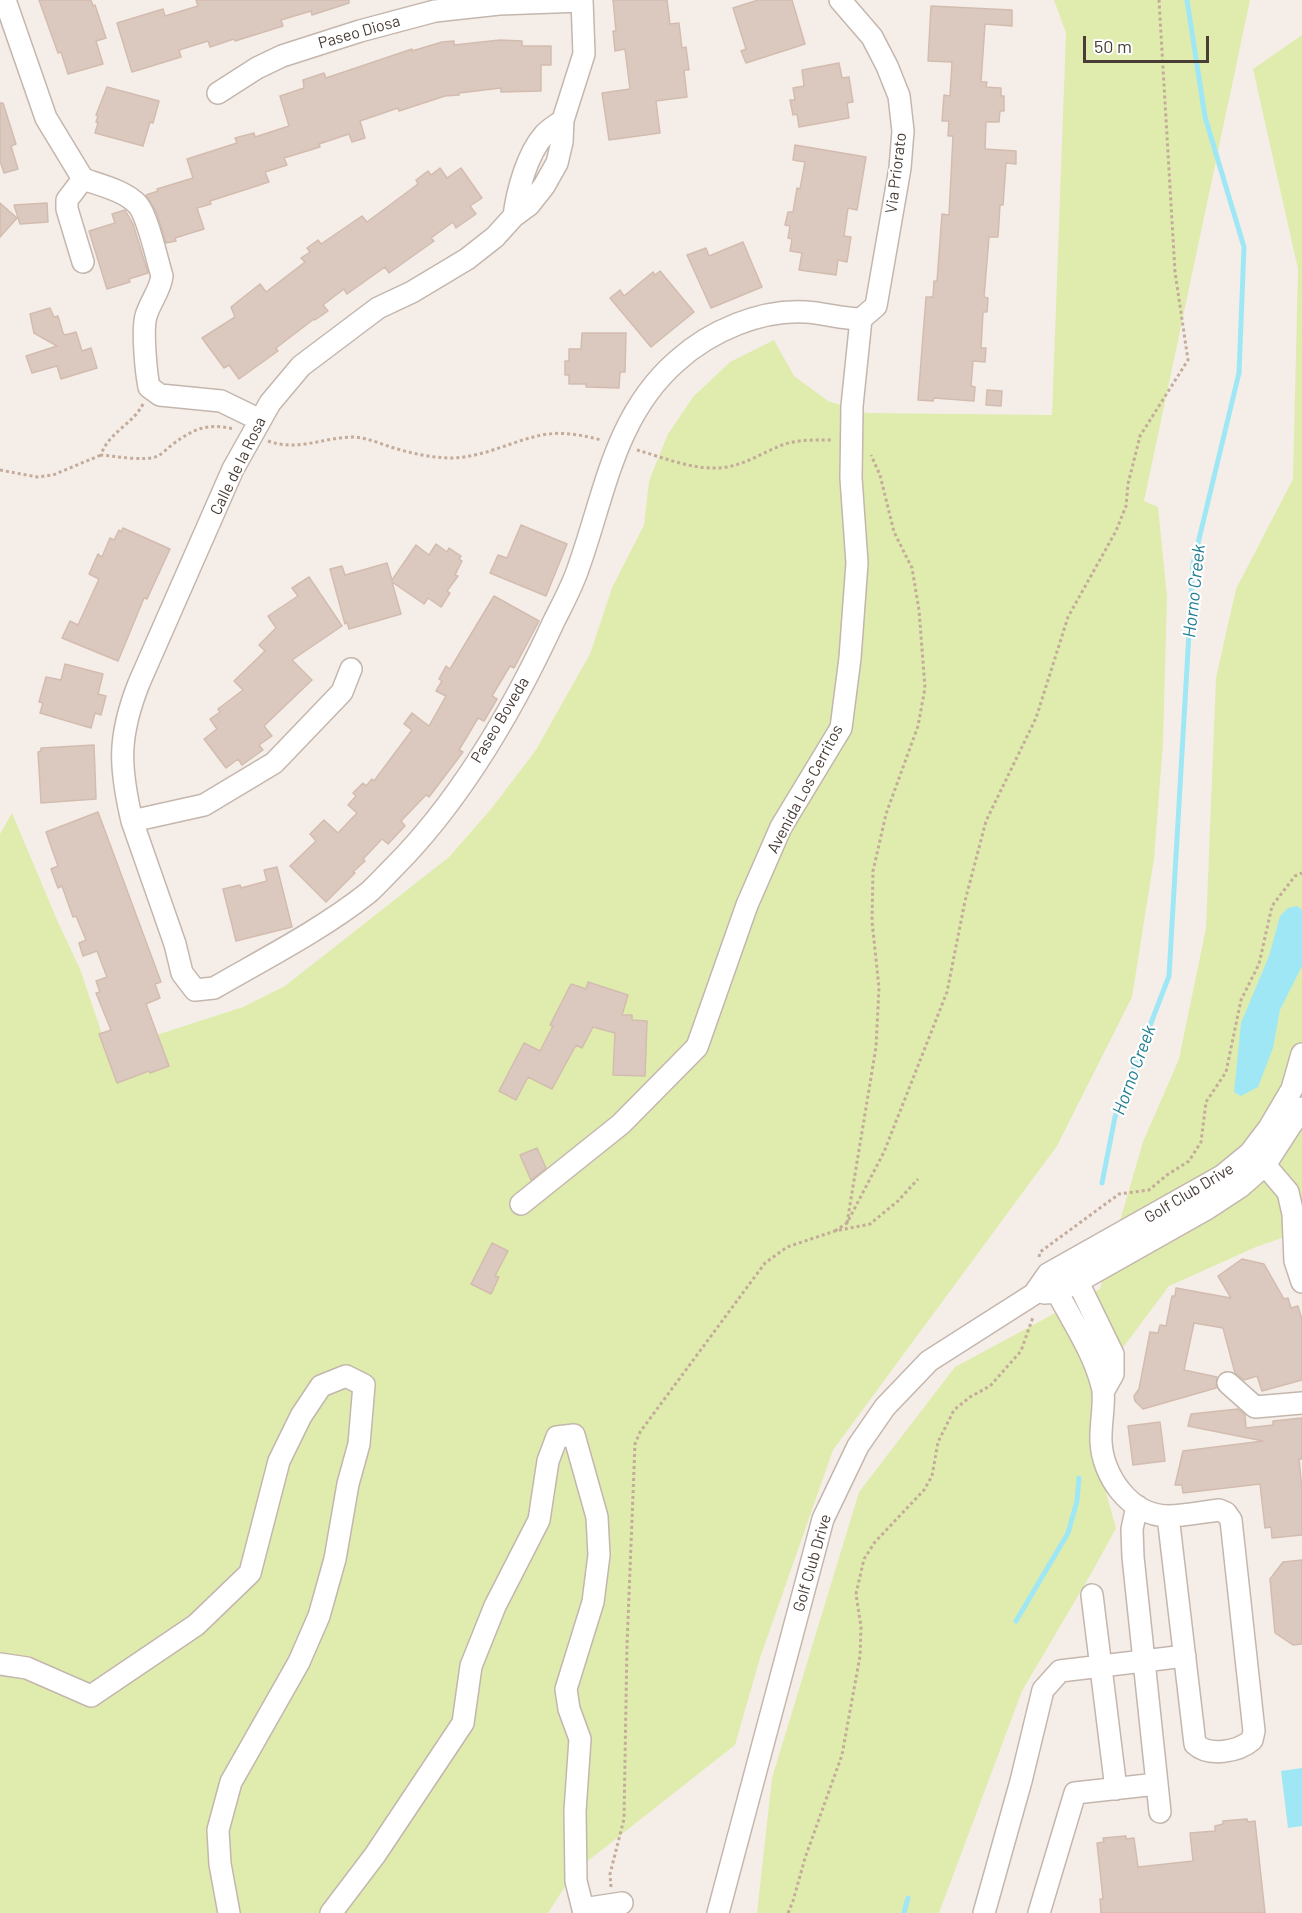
<!DOCTYPE html>
<html>
<head>
<meta charset="utf-8">
<style>
	body { margin:0 }
	#map { position:relative; width:1302px; height:1913px; overflow:hidden; background:#f5eee8; font-family:Barlow,sans-serif }
	canvas { display:block }
	.scale { position:absolute; left:1083px; top:36px; width:126px; height:27px; box-sizing:border-box; border:3px solid #493d36; border-top:0; padding-left:8px; font-size:18px; line-height:21px; white-space:nowrap; color:#493d36; -webkit-text-stroke:4px #fff; paint-order:stroke }
</style>
</head>
<body>
<div id="map">
<canvas width="1302" height="1913"></canvas>
<div class="scale">50 m</div>
</div>
<script>
const ctx = document.querySelector('canvas').getContext('2d');
ctx.lineJoin = 'round';
function paint(path, color) {
  ctx.fillStyle = color;
  ctx.fill(path, 'evenodd');
}
function stroke(path, color, width, dash) {
  ctx.strokeStyle = color;
  ctx.lineWidth = width;
  ctx.lineCap = dash ? 'butt' : 'round';
  ctx.setLineDash(dash || []);
  ctx.stroke(path);
}
function drawText(font, color, halo, rows, align = 'center') {
  ctx.font = font + ' Barlow,sans-serif';
  ctx.lineWidth = 4.5;
  ctx.setLineDash([]);
  ctx.textBaseline = 'middle';
  ctx.strokeStyle = halo;
  ctx.fillStyle = color;
  for (const [text, x, y, turn = 0] of rows) {
    ctx.save();
    ctx.translate(x, y);
    ctx.rotate((+turn || 0) * Math.PI / 180);
    ctx.textAlign = isNaN(turn) ? turn : align;
    if (halo) ctx.strokeText(text, 0, 0);
    ctx.fillText(text, 0, 0);
    ctx.restore();
  }
}
paint(new Path2D(`
	M1054 0H1250L1144 501 1158 507 1167 596 1163 743 1154 859 1132 997 1057 1146 833 1450 760 1658 735 1745 575 1871 548 1913H0V834L12 813 57 920 80 969 103 1037 132 1043 243 1007 285 986 449 857 491 809 536 750 590 654 612 588 644 525 649 481 668 434 693 397 730 362 774 340 794 376 828 401 867 413 1052 415 1066 33Z
	M1302 35V1231L1256 1247 1169 1286 1092 1389V1443L1116 1528 1092 1572 1022 1691 939 1913H757L772 1778 859 1492 955 1367 1100 1289 1143 1142 1179 1059 1206 928 1216 678 1236 589 1293 479 1298 269 1253 69Z`), '#dfecae');
paint(new Path2D(`
	M1297 906 1302 910V966L1280 1010 1273 1048 1258 1087 1241 1096 1234 1092 1241 1023 1269 956 1280 916 1288 908Z
	M1302 1768V1826L1288 1828 1281 1771Z`), '#a0e7f6');
stroke(new Path2D(`
	M1102 1183 1115 1117 1169 976 1193 564 1239 373 1244 247 1205 117 1187 0
	M1016 1621 1068 1533 1077 1501 1079 1478
	M904 1913 908 1898`), '#a0e7f6', 5);
const building = new Path2D(`
	M39 0H91L93 6 95 5 106 38 96 41 103 64 68 74 61 52 58 53Z
	M196 0H349V3L312 15 311 11 281 20 283 26 235 41 234 39 210 47 208 41 179 50 181 57 132 72 117 23 163 9 165 16 198 6Z
	M613 0H667L670 24 679 23 682 48 686 47 689 70H684L687 97 656 101 660 133 609 140 602 93 630 89 625 49 615 51 613 31H616Z
	M758 0H792L805 44 746 63 741 51 746 49 733 8Z
	M931 6 1012 10V26L985 24 981 82H987L986 87 1001 88V96H1004V111H1000L999 122H986L985 149 1016 151V164L1006 163 1003 205H1000L998 237H989L984 297 988 298 987 312H983L981 348H986L985 362 973 361 971 386 975 387 974 401 934 398 933 401 918 400 926 297H933L934 281H937L942 214 949 215 953 136H948L949 121H942L944 95 950 96 952 62 928 61Z
	M500 40 522 41V46H551V65H541V91L501 92V88L459 93V95L445 96 399 111 398 108 360 121 365 138 352 142 349 134 319 144 320 147 284 158 287 165 265 172 269 182 210 201 211 204 197 208 204 229 175 238 176 241 166 243 157 214 146 195 158 191 157 189 193 178 187 159 237 143 235 138 254 133 255 137 289 126 280 96 304 88 303 80 324 73 326 78 412 49V51L442 42 454 41V45Z
	M839 63 842 78 849 77 853 102 847 103 849 118 799 127 797 114 793 115 790 100H795L793 88 804 86 802 70Z
	M107 87 159 101 153 123 150 122 143 146 95 133 98 123 96 122 98 116 96 115Z
	M0 103H3L16 144 11 146 18 169 4 173 0 161Z
	M795 145 866 157 857 210 848 208 844 236 851 237 847 262 838 260 836 275 799 270 802 253 790 251 792 239 788 238 790 226 785 225 788 212H793L797 188 800 189 805 162 793 160Z
	M440 168 447 178 461 168 482 198 470 206 476 214 456 228 453 222 431 238 434 241 389 273 385 267 347 294 344 289 323 305 328 311 315 320 314 319 276 348 278 351 239 379 229 365 224 368 202 338 235 317 231 307 260 284 266 292 305 262 301 258 310 252 307 248 318 240 321 244 362 216 367 222 418 184 416 180 428 171 431 175Z
	M0 203 17 218 0 237Z
	M47 203 48 222 20 224 14 205Z
	M125 210 133 224 148 273 129 279 130 282 107 289 89 231 115 223 112 214Z
	M743 242 762 287 711 308 687 255 706 248 709 256Z
	M660 271 694 312 651 347 610 298 620 290 624 296 653 272 655 275Z
	M50 308 54 317 58 316 63 333 65 335 76 332 82 351 91 348 97 368 61 379 57 366 32 373 26 356 57 346 34 333 30 314Z
	M582 333H626L625 372H620L619 388 586 387V384H569V375H565V361H569V349H581Z
	M987 390 1002 391 1001 406 986 405Z
	M521 525 567 544 546 596 490 573 498 555 507 558Z
	M123 528 170 549 147 599 144 598 118 661 62 638 70 621 78 625 99 579 89 574 98 554 102 557 110 538 114 540 119 530 121 532Z
	M436 544 447 552 449 548 461 556 459 559 462 561 455 575 458 576 447 591 450 593 441 607 428 598 424 604 392 582 401 614 349 629 347 622 345 624 330 569 342 566 345 575 387 563 392 580 416 545 429 555Z
	M309 577 342 626 292 660 312 680 264 726 272 736 259 745 263 750 242 765 238 759 226 768 204 739 217 729 210 719 220 712 218 709 243 690 234 681 265 651 259 645 276 628 268 616 298 596 292 588Z
	M494 596 539 621 514 668 510 666 492 696 497 699 484 721 478 718 459 750 463 752 429 797 426 795 401 821 405 826 388 844 382 839 363 859 365 861 353 872 355 873 326 902 290 866 316 841 310 834 324 820 338 833 357 813 348 805 356 796 353 793 363 783 366 786 372 779 374 781 412 730 404 724 412 713 429 726 446 696 436 691 442 681 439 679 446 666 450 669Z
	M65 664 103 674 98 694 106 696 101 715 95 713 91 728 40 713 43 703 39 702 46 677 61 680Z
	M94 745 96 799 41 803 38 752 41 751V748Z
	M98 812 161 982 155 984 160 998 146 1004 169 1066 150 1073 149 1071 117 1083 99 1034 111 1030 96 993 100 992 96 981 107 977 97 951 83 956 79 943 86 940 76 916 73 917 62 886 58 888 51 869 58 866 46 832Z
	M277 867 292 927 236 941 223 889 240 885 241 888 267 881 264 870Z
	M588 982 628 995 622 1015H632V1020L647 1021 645 1076 613 1075 615 1033 593 1027 582 1048 576 1045 552 1089 528 1077 516 1100 499 1091 524 1043 540 1051 553 1026 550 1025 571 984 586 989Z
	M537 1148 546 1168 531 1180 520 1155Z
	M492 1243 508 1251 495 1276 499 1277 491 1294 471 1284Z
	M1242 1259 1264 1264 1284 1299 1288 1298 1291 1308 1298 1306 1302 1320V1380L1262 1391 1257 1376 1244 1380 1235 1373 1223 1328 1194 1323 1184 1370 1217 1377 1216 1388 1143 1409 1135 1401 1134 1396 1139 1389 1150 1332 1158 1333 1160 1325 1166 1326 1172 1296H1175L1176 1288 1231 1298 1218 1276Z
	M1238 1409 1245 1415 1246 1428 1273 1425V1421L1302 1418V1459H1299L1302 1490V1535L1272 1538 1271 1527 1265 1528 1260 1484 1183 1493 1182 1485H1175L1183 1451 1263 1441 1188 1426 1191 1414Z
	M1160 1422 1165 1461 1133 1465 1128 1426Z
	M1302 1560V1644L1293 1645 1275 1633 1270 1579 1283 1562Z
	M1247 1819 1248 1822 1255 1821 1265 1913H1101L1100 1899H1103L1097 1843 1104 1842 1103 1838 1126 1836V1839L1134 1838 1138 1867 1193 1861 1190 1833 1215 1831V1826L1223 1824V1821Z`);
paint(building, '#dbc9bf');
stroke(building, '#d3bcaf', 1.5);
const minor = new Path2D(`
	M5 0 46 118 83 179
	M582 0 584 54 563 120 562 142 557 163 544 186 529 205 514 216 495 237 467 259 412 292 378 308 301 366 270 403 233 469 139 683C118 736 119 766 132 821L175 944 182 973 195 990 214 988C266 958 321 930 368 893 377 885 385 876 393 868 462 799 513 710 554 621 563 603 573 585 579 566 605 493 615 415 677 361 710 331 761 309 806 312 824 313 842 319 861 319
	M840 0 872 37 887 66 899 96 903 131 900 168 876 306 861 319
	M218 93 257 68 282 56 360 31 435 11 499 4 582 1
	M83 179C100 185 126 191 138 205 148 217 157 260 162 276 160 291 150 302 146 316 142 330 146 372 149 387L160 395 221 401 260 420
	M514 216C517 192 527 154 544 135 549 129 557 125 563 120
	M83 262 67 209V200L83 179
	M132 821 204 805 274 763 342 692 351 669
	M1255 1157 1265 1165 1288 1192 1293 1214 1295 1261 1302 1282
	M521 1204 621 1124 697 1047 747 905 781 827 841 728 850 658 857 563 851 478 852 406 861 319
	M1072 1270 1113 1354V1374L1104 1390
	M1048 1274C1065 1311 1092 1346 1102 1386 1106 1399 1100 1425 1101 1441 1102 1475 1130 1516 1168 1516 1185 1516 1202 1512 1219 1510L1226 1513 1231 1520 1254 1731 1252 1740C1238 1752 1209 1757 1195 1744L1168 1516
	M1044 1293 1057 1292 1077 1282 1208 1208 1240 1187 1265 1165 1302 1108
	M1228 1383 1255 1407 1302 1403
	M1137 1506 1132 1529 1133 1557 1160 1812
	M1092 1595 1116 1789
	M0 1664 27 1668 91 1696 196 1625 250 1573 279 1461 301 1416 321 1386 346 1376 364 1385 359 1444 348 1484 335 1559 319 1616 299 1662 231 1782 218 1830 220 1864 229 1913
	M331 1913 375 1855 463 1723 471 1666 495 1606 539 1520 548 1461 557 1437 574 1435 597 1517 599 1555 593 1602 566 1689 569 1709 580 1739 575 1811 576 1881 583 1909 622 1903
	M718 1913 823 1519 858 1446 885 1407 929 1361 1034 1294 1048 1274 1222 1176 1250 1153 1269 1128 1292 1089 1302 1054
	M984 1913 1021 1781 1043 1690 1060 1671 1185 1656
	M1039 1913 1075 1793 1157 1784`);
stroke(minor, '#c4b6ad', 24);
stroke(new Path2D(`
	M143 404C133 424 108 433 101 455 116 456 144 462 158 456 163 453 168 448 173 444 195 428 207 423 234 429
	M268 441C298 452 324 437 354 437 368 438 381 444 394 448 414 454 433 458 453 458 484 457 512 441 542 435 562 431 582 435 601 440
	M637 450C665 458 697 472 727 467 746 464 764 452 782 445 799 439 816 440 833 440
	M0 470 37 477 53 475 101 455
	M847 1223 876 1047 879 988 872 921 873 871 886 814 918 726 925 688 919 610 912 568 894 532 880 475 871 455
	M835 1231 847 1223 884 1152 947 992 965 901 986 821 1036 718 1068 617 1116 531 1126 506 1128 484 1140 436 1188 360 1175 272 1159 0
	M1039 1257 1040 1252 1119 1194 1149 1190 1167 1175 1189 1161 1201 1142 1206 1102 1226 1072 1241 1000 1259 964 1272 906 1295 876 1302 873
	M611 1887 610 1874 624 1819 627 1645 635 1444 640 1432 765 1263 787 1247 835 1231 870 1224 898 1201 918 1179
	M788 1913 793 1901 805 1858 842 1755 860 1656 861 1627 856 1594 864 1559 875 1542 924 1490 932 1476 938 1442 954 1410 970 1397 990 1386 1021 1351 1033 1317`), '#c4ab9a', 3, [3, 3]);
stroke(minor, '#fff', 21);
drawText('16px', '#493d36', '#fff', [
	["Paseo Diosa",359,32,-16],
	["Via Priorato",896,173,-83],
	["Calle de la Rosa",238,466,-64],
	["Paseo Boveda",500,720,-59],
	["Avenida Los Cerritos",805,789,-62],
	["Golf Club Drive",1189,1193,-31],
	["Golf Club Drive",812,1563,-74]
]);
drawText('italic 18px', '#217e93', '#fff', [
	["Horno Creek",1194,591,-84],
	["Horno Creek",1134,1070,-70]
]);
</script>
</body>
</html>
